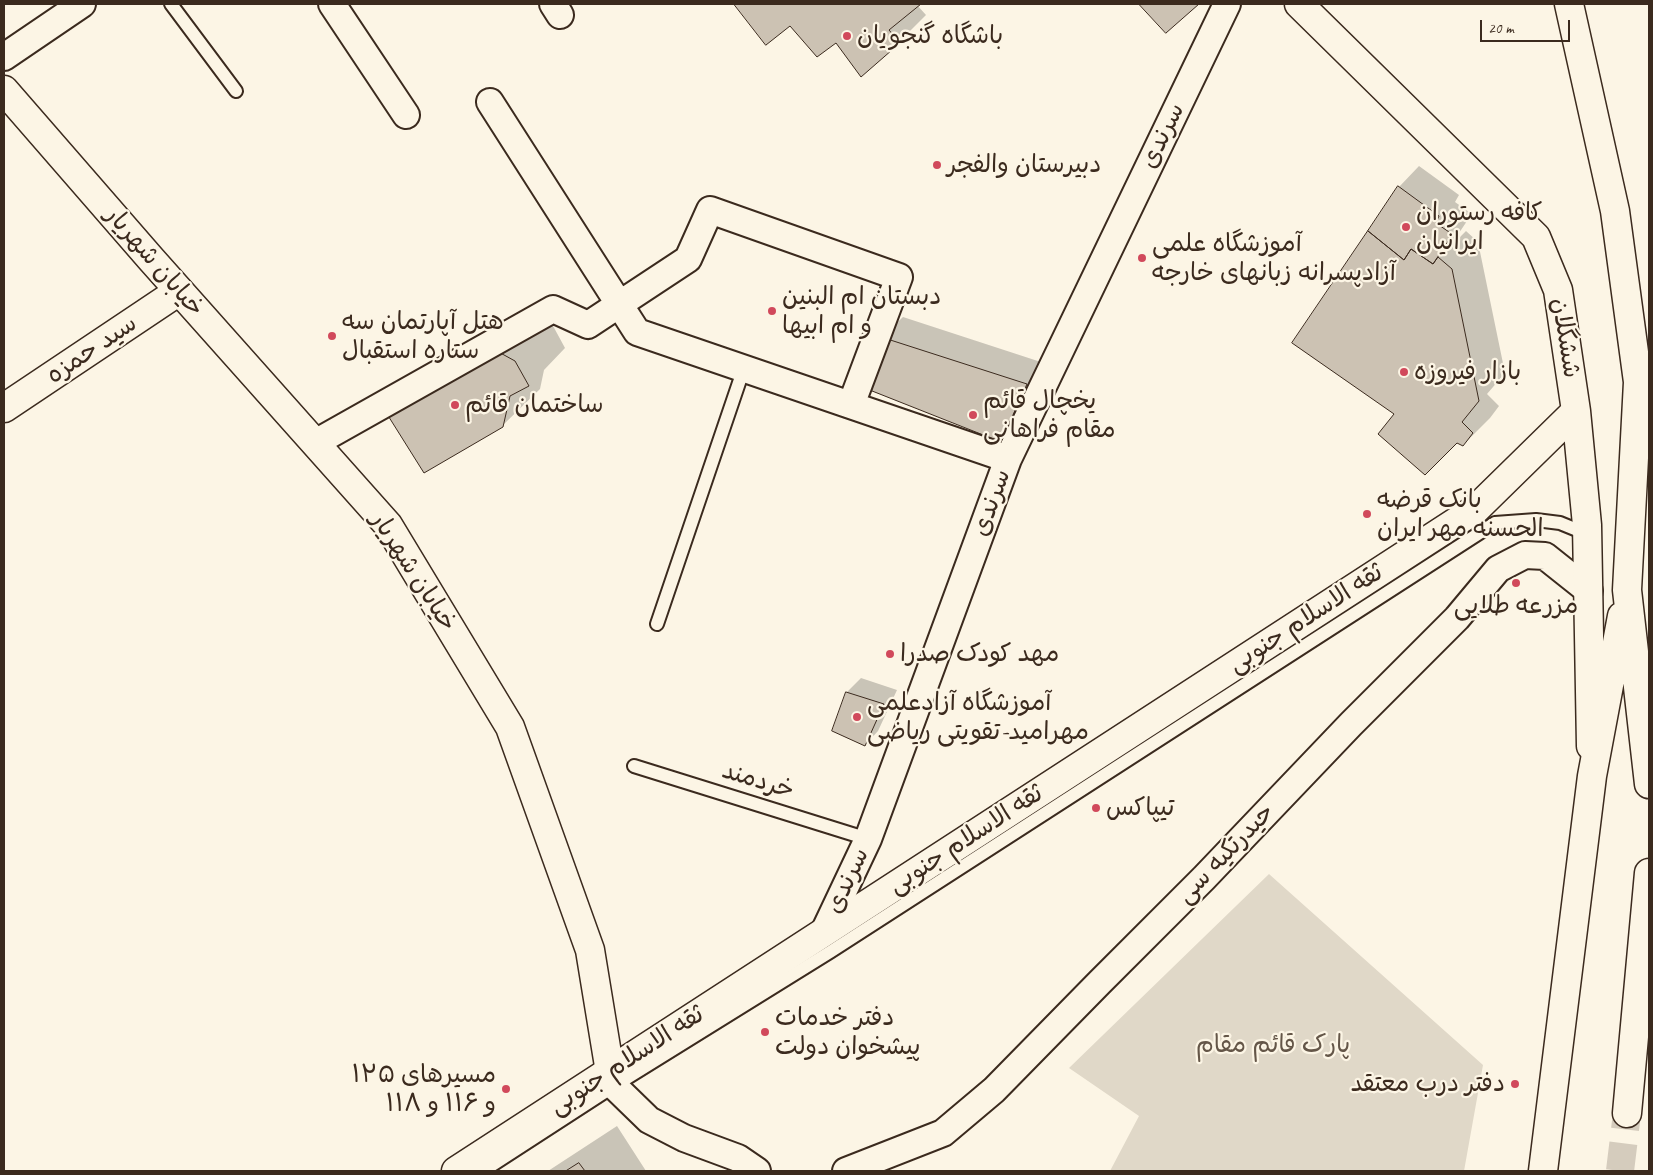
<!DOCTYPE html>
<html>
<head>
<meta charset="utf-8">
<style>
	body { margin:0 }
	#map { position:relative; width:1653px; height:1175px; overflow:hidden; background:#fcf5e5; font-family:Caveat,sans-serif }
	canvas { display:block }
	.frame { position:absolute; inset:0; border:5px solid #3b2a1e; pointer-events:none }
	.scale { position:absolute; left:1480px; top:20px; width:90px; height:22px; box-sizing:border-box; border:2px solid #3b2a1e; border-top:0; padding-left:6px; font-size:15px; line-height:18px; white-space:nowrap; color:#3b2a1e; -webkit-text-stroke:4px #fcf5e5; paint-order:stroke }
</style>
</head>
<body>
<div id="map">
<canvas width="1653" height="1175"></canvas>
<div class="frame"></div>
<div class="scale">20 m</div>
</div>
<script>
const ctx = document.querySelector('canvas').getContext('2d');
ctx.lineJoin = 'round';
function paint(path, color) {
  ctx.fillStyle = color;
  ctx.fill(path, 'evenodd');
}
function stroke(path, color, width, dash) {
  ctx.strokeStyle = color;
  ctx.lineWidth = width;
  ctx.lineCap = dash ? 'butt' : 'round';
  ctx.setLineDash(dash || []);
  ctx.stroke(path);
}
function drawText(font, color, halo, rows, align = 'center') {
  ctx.font = font + ' Caveat,"Playpen Sans Arabic",sans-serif';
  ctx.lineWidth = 4.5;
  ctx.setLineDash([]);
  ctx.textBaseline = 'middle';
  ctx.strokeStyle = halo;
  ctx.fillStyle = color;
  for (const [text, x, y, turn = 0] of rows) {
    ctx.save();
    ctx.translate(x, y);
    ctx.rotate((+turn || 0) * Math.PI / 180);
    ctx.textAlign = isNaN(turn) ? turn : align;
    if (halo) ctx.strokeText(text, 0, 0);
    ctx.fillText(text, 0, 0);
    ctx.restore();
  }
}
paint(new Path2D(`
	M1269 874 1483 1065 1464 1171H1110L1139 1116 1069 1068Z`), '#e0d8c8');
paint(new Path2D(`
	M736 4H919L917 5 926 15 899 42 861 75 836 41 790 24 766 43Z
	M1140 4H1197L1166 31Z
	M1419 166 1459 195 1455 202 1469 212V218L1457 236 1460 237 1466 231 1478 242 1505 373 1487 394 1499 406 1490 418 1463 445 1395 413 1399 187Z
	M903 317 1047 364 1022 420 1001 440 882 337Z
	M552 324 565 348 544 370 540 389 502 426 388 414Z
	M861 678 897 690 878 731 865 745 847 692Z
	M617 1126 646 1171H548Z`), '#0003');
const building = new Path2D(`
	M734 4H921L889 30 900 43 861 77 836 43 817 57 790 26 766 45Z
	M1139 4H1199L1166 33Z
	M1398 186 1439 216 1436 223 1449 232V240L1433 264 1411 249 1404 260 1368 231Z
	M1368 231 1404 260 1411 249 1433 264 1438 257 1452 269 1479 401 1462 422 1473 433 1463 446 1457 443 1425 475 1378 434 1394 414 1292 343Z
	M881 337 1027 384 1001 442 862 387Z
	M495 350 515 361 529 386 510 396 503 427 424 473 387 414Z
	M846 692 884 704 865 746 832 731Z
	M579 1163 585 1171H566Z`);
paint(building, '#ccc2b3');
stroke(building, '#3b2a1e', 1);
stroke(new Path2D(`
	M1620 1171 1627 1113`), '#d5ccbd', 28, [28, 14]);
const service = new Path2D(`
	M171 4 236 91
	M657 624 744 368
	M634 766 868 839
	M483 1171 614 1086 830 952 1495 523 1536 520 1560 523 1587 534`);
const minor = new Path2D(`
	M332 4 406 115
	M553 4 560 15
	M4 57 82 4
	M490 102 637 332 1008 459
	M315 443 553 309 588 325 688 259 710 210 899 277 851 405
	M824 932 868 839 1008 459 1227 4
	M610 1072 614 1086 649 1120 684 1138 738 1158 757 1171
	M846 1171 943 1133 994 1090 1099 983 1204 878 1351 724 1457 618 1498 569 1525 555 1545 556 1589 591`);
const tertiary = new Path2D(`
	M4 90 151 259 388 525 510 727 590 950 610 1072`);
const secondary = new Path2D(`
	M4 408 179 291`);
const primary = new Path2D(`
	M1299 4 1536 237 1558 290 1576 411 1587 525 1591 746
	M456 1171 1476 509 1576 411`);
const trunk = new Path2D(`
	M1569 4 1615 211 1638 382 1627 590 1649 784
	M1627 1113 1649 873
	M1543 1171 1592 776 1622 616`);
stroke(service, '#3b2a1e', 16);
stroke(minor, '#3b2a1e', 30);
stroke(tertiary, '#3b2a1e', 31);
stroke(secondary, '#3b2a1e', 31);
stroke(primary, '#3b2a1e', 31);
stroke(trunk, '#3b2a1e', 31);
stroke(service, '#fcf5e5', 12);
stroke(minor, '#fcf5e5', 26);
stroke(tertiary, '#fcf5e5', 28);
stroke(secondary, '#fcf5e5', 28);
stroke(primary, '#fcf5e5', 28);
stroke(trunk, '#fcf5e5', 28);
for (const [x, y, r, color] of [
	[847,36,5,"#d1495b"],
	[937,165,5,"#d1495b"],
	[1406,227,5,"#d1495b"],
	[1142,258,5,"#d1495b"],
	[772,311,5,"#d1495b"],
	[332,336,5,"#d1495b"],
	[1404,372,5,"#d1495b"],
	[455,405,5,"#d1495b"],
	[973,415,5,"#d1495b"],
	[1367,514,5,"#d1495b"],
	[1516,583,5,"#d1495b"],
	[890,654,5,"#d1495b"],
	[857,717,5,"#d1495b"],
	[1096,808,5,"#d1495b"],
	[765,1032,5,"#d1495b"],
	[1515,1084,5,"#d1495b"],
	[506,1089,5,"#d1495b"]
]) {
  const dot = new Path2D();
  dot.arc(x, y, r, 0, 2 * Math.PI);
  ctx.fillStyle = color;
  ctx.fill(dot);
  stroke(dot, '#fcf5e5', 2);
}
drawText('25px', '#3b2a1e', '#fcf5e5', [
	["باشگاه گنجویان",857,36],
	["دبیرستان والفجر",947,165],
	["کافه رستوران",1416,213],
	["ایرانیان",1416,242],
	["آموزشگاه علمی",1152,244],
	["آزادپسرانه زبانهای خارجه",1152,273],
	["دبستان ام البنین",782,297],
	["و ام ابیها",782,326],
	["هتل آپارتمان سه",342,322],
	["ستاره استقبال",342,351],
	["بازار فیروزه",1414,372],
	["یخچال قائم",983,401],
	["مقام فراهانی",983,430],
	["ساختمان قائم",465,405],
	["بانک قرضه",1377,500],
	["الحسنه مهر ایران",1377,529],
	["مزرعه طلایی",1516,606,"center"],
	["مهد کودک صدرا",900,654],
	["آموزشگاه آزادعلمی",867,703],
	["مهرامید-تقویتی ریاضی",867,732],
	["تیپاکس",1106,808],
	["دفتر خدمات",775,1018],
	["پیشخوان دولت",775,1047],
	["مسیرهای ۱۲۵",496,1075,"right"],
	["و ۱۱۶ و ۱۱۸",496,1104,"right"],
	["دفتر درب معتقد",1505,1084,"right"]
], 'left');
drawText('25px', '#3b2a1e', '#fcf5e5', [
	["سرندی",1163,136,-64],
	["خیابان شهریار",154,262,49],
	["ششگلان",1565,338,81],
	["سید حمزه",92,350,-34],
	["سرندی",992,503,-70],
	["خیابان شهریار",413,572,57],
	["ثقه الاسلام جنوبی",1306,619,-33],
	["خردمند",758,781,17],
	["ثقه الاسلام جنوبی",966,840,-33],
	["حیدرتکیه سی",1226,854,-46],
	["سرندی",848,881,-65],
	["ثقه الاسلام جنوبی",627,1061,-33]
]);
drawText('25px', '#645648', '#fcf5e5', [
	["پارک قائم مقام",1273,1045]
]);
</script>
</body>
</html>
